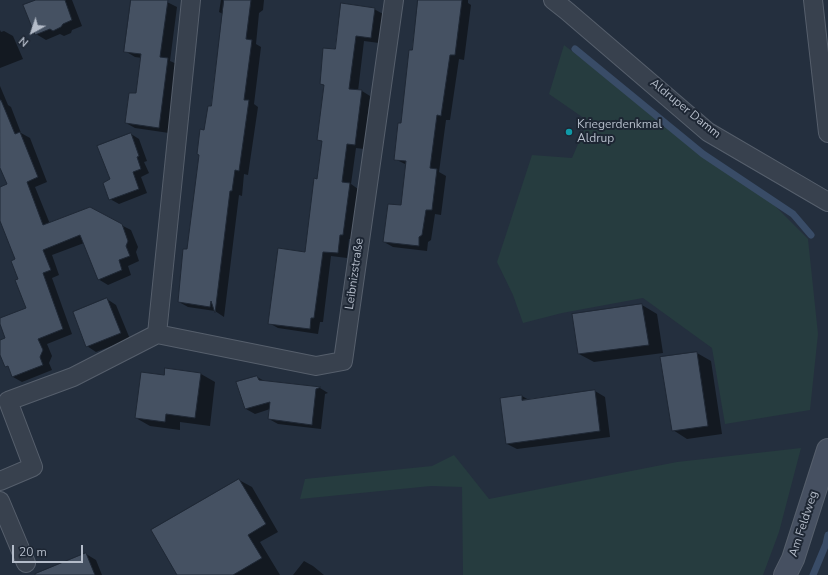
<!DOCTYPE html>
<html>
<head>
<meta charset="utf-8">
<style>
	body { margin:0 }
	#map { position:relative; width:828px; height:575px; overflow:hidden; background:#242f3e; font-family:"Nunito Sans",sans-serif }
	canvas { display:block }
	.north { position:absolute; left:12px; top:12px; width:40px; height:40px; -webkit-text-stroke:3px #1d2633; paint-order:stroke; rotate:220deg; font-size:11px; font-weight:700; line-height:16px; text-align:center; color:#b4bcc9 }
	.north::after { content:''; display:block; margin:auto; width:14px; height:18px; background:#b4bcc9; clip-path:polygon(50% 0,100% 100%,50% 72%,0 100%) }
	.scale { position:absolute; left:12px; top:545px; width:71px; height:18px; box-sizing:border-box; border:2px solid #b4bcc9; border-top:0; padding-left:5px; font-size:12px; line-height:14px; white-space:nowrap; color:#b4bcc9; -webkit-text-stroke:3px #1d2633; paint-order:stroke }
</style>
</head>
<body>
<div id="map">
<canvas width="828" height="575"></canvas>
<div class="north">N</div>
<div class="scale">20 m</div>
</div>
<script>
const ctx = document.querySelector('canvas').getContext('2d');
ctx.lineJoin = 'round';
function paint(path, color) {
  ctx.fillStyle = color;
  ctx.fill(path, 'evenodd');
}
function stroke(path, color, width, dash) {
  ctx.strokeStyle = color;
  ctx.lineWidth = width;
  ctx.lineCap = dash ? 'butt' : 'round';
  ctx.setLineDash(dash || []);
  ctx.stroke(path);
}
function drawText(font, color, halo, rows, align = 'center') {
  ctx.font = font + ' "Nunito Sans",sans-serif';
  ctx.lineWidth = 4;
  ctx.setLineDash([]);
  ctx.textBaseline = 'middle';
  ctx.strokeStyle = halo;
  ctx.fillStyle = color;
  for (const [text, x, y, turn = 0] of rows) {
    ctx.save();
    ctx.translate(x, y);
    ctx.rotate((+turn || 0) * Math.PI / 180);
    ctx.textAlign = isNaN(turn) ? turn : align;
    if (halo) ctx.strokeText(text, 0, 0);
    ctx.fillText(text, 0, 0);
    ctx.restore();
  }
}
paint(new Path2D(`
	M564 45 704 153 729 169 770 201 808 239 818 334 810 410 725 424 712 348 643 298 562 313 523 323 513 295 497 262 532 155 572 158 588 121 549 94Z
	M801 448 779 532 763 575H463L462 487 431 486 300 499 305 479 432 466 454 455 489 499 677 462Z`), '#263c3f');
paint(new Path2D(`
	M39 0H72L82 26 72 30 71 33 64 36 60 34 46 40 36 34Z
	M132 0H153L167 2 177 7 170 61 177 64 169 133 135 128 126 123 137 94 142 58 135 57 125 51Z
	M221 0H264L263 10 259 13 256 44 261 47 254 104 258 107 248 175 244 174 242 196 239 195 224 317 215 311 188 307 179 302 188 250 205 131 212 107 223 14 219 12Z
	M419 0H468V3L471 5 464 60 459 59 450 120H446L439 172 446 176 441 215 435 214 431 240 428 242 427 251 393 247 384 242 401 206 407 165 395 159 402 125Z
	M374 9 383 14 379 43 364 41 358 91H362L370 96 364 149 356 148 351 184 358 189 352 239H349L347 258 331 256 323 322H320L318 334 278 328 269 323 306 253 323 142 319 139 325 86 321 84 336 50Z
	M0 30 1 32 4 31 13 36 23 59 0 68Z
	M0 86 8 105 11 107 21 133 30 138 47 182 35 187 50 224 121 225 131 230 138 247 136 252 139 261 128 266 131 275 108 285 98 279 84 243 52 255 59 275 52 278 72 334 47 344 52 356 49 363 52 370 22 382 13 377 0 344V341L7 339 0 319 27 309 16 260 0 215V188L8 185 0 165Z
	M131 134 139 139 147 161 144 162 149 173 141 177 147 193 119 204 110 199 112 180Z
	M107 299 116 305 130 339 96 352 87 346Z
	M642 305 657 314 663 353 594 362 579 354Z
	M697 353 711 361 722 434 687 439 673 430Z
	M166 369 201 374 215 382 210 426 180 422V430L150 426 136 418 165 376Z
	M257 377 266 382 320 388 328 393 325 394 321 429 278 424 269 419 270 409 255 414 246 409 238 382Z
	M595 391 605 397 610 437 517 449 507 444 522 396 529 400Z
	M239 480 252 487 278 532 260 542 280 575H179Z
	M86 554 96 560 102 575H61Z
	M304 561 313 566 324 575H293Z`), '#0007');
stroke(new Path2D(`
	M575 49 703 154 793 214 811 235
	M813 575 826 544 828 535`), '#394c67', 7);
const building = new Path2D(`
	M36 0H65L72 20 63 24 61 27 53 31 50 29 35 35 23 5Z
	M131 0H168L160 57 168 58 159 128 125 123 129 93H136L141 54 124 52Z
	M224 0H251L246 39 252 40 244 100H249L239 171 235 170 232 191H230L215 313 211 301 210 307 178 302 183 249H187L199 155 197 154 200 129 204 130 208 106H211Z
	M418 0H462L455 55H450L441 116 437 115 430 168 437 169 432 210H426L422 235 419 237V246L383 242 388 204 401 205 406 161 394 160 398 123H401L409 50H412Z
	M341 3 375 8 371 38 356 36 349 89 362 90 355 145 347 144 342 182 350 183 343 235H340L338 253 323 252 314 318H311L310 329 268 324 278 248 305 252 314 178 317 179 322 141 317 140 324 85 320 84 323 48 335 49Z
	M0 100H1L15 134 20 132 38 177 27 182 43 225 90 207 122 224 128 241 126 246 130 256 119 260 122 270 98 280 80 235 43 250 51 270 43 273 63 329 38 339 43 350 40 357 43 365 12 377 8 366 5 367 0 355V340L5 338 0 324V318L26 308 15 280 18 279 11 261 15 259 0 221V187L7 184 0 168Z
	M131 133 139 156 137 157 141 169 133 172 139 189 109 200 103 183 110 179 97 146Z
	M107 298 121 333 86 347 73 312Z
	M642 304 649 345 578 354 572 314Z
	M697 352 708 426 672 431 660 357Z
	M165 368 201 373 195 418 166 414 165 422 135 418 141 372 164 375Z
	M257 376 259 380 321 387 316 389 312 425 268 419 270 402 245 409 236 382Z
	M595 390 600 431 506 444 500 398 522 395V400Z
	M239 479 266 524 248 535 262 558 233 575H177L151 530Z
	M86 553 95 575H35V574Z`);
paint(building, '#455162');
stroke(building, '#1f2835', 1);
const street = new Path2D(`
	M553 0 567 11 708 132 828 202
	M813 0 828 133
	M157 334 191 0
	M0 481 33 467 8 401 73 377 157 334 316 366 343 361 394 0
	M0 501 26 563`);
const secondary = new Path2D(`
	M785 575 793 559 828 450`);
stroke(street, '#565f6c', 20);
stroke(secondary, '#565f6c', 24);
stroke(street, '#38414e', 18);
stroke(secondary, '#465061', 22);
for (const [x, y, r, color] of [
	[569,132,4,"#0f9aa8"]
]) {
  const dot = new Path2D();
  dot.arc(x, y, r, 0, 2 * Math.PI);
  ctx.fillStyle = color;
  ctx.fill(dot);
  stroke(dot, '#1d2633', 1.5);
}
drawText('12px', '#b4bcc9', '#1d2633', [
	["Aldruper Damm",685,109,39],
	["Leibnizstraße",355,274,-82],
	["Am Feldweg",804,524,-72]
]);
drawText('12px', '#b4bcc9', '#1d2633', [
	["Kriegerdenkmal",577,125],
	["Aldrup",577,139]
], 'left');
</script>
</body>
</html>
